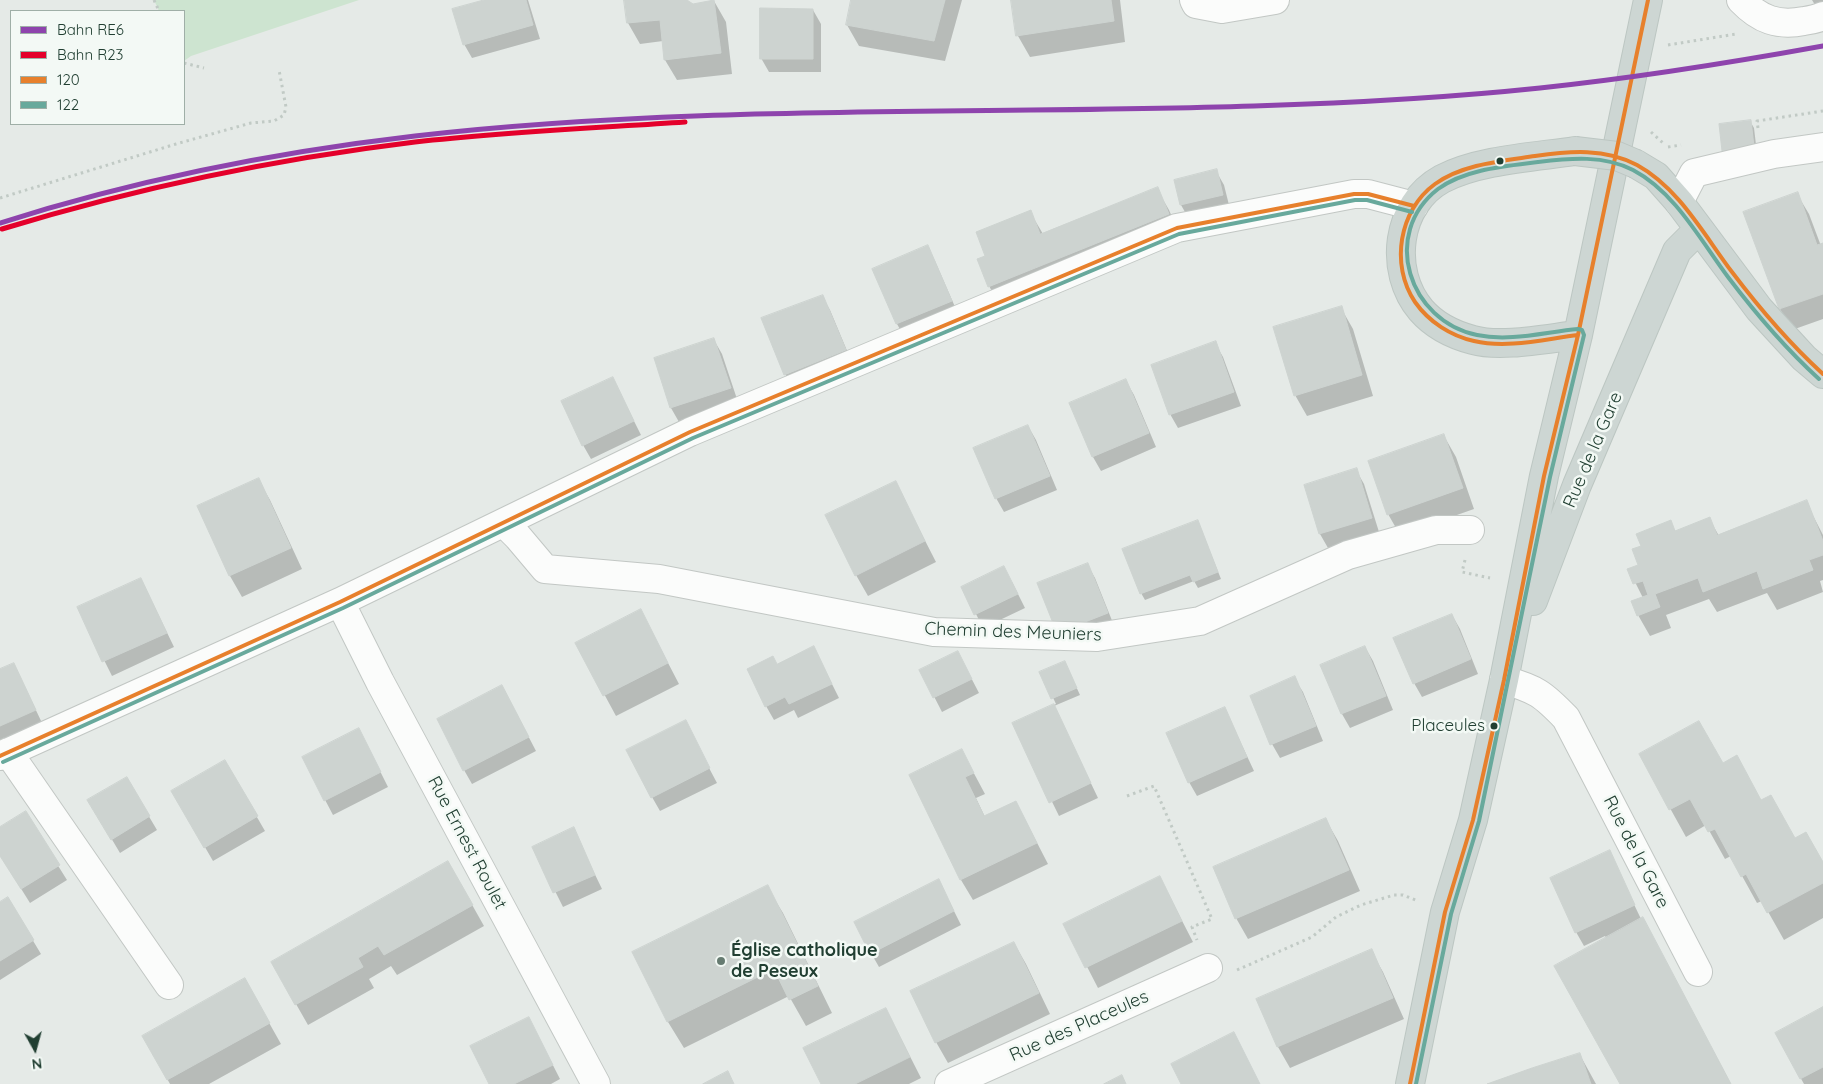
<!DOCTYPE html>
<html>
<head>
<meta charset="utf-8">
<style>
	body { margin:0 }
	#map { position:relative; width:1823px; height:1084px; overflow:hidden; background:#e5eae7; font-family:Quicksand,sans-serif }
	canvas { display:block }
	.legend { position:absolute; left:10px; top:10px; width:175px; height:115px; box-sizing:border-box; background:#f3f9f5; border:1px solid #9fafa7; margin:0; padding:6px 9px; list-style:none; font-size:15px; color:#213f32 }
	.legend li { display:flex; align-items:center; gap:10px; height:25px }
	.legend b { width:25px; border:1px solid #9fafa7 }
	.north { position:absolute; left:10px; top:1024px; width:50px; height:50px; -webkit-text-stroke:4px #f3f9f5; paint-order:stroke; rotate:173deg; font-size:14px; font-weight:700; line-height:20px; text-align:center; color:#213f32 }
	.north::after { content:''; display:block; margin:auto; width:18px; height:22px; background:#213f32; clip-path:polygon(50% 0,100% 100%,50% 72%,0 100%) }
</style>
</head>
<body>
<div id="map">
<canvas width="1823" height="1084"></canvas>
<ul class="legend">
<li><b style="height:6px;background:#8e44ad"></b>Bahn RE6</li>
<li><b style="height:6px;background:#e4002b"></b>Bahn R23</li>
<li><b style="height:6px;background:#e7802c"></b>120</li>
<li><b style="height:6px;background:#68a99c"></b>122</li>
</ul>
<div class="north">N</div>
</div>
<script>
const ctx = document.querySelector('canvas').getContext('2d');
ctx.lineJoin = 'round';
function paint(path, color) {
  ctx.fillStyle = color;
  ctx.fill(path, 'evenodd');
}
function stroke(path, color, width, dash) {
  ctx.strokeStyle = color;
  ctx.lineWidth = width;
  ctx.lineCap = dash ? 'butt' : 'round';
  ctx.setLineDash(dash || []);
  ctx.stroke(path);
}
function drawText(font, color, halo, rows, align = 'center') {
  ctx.font = font + ' Quicksand,sans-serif';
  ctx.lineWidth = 5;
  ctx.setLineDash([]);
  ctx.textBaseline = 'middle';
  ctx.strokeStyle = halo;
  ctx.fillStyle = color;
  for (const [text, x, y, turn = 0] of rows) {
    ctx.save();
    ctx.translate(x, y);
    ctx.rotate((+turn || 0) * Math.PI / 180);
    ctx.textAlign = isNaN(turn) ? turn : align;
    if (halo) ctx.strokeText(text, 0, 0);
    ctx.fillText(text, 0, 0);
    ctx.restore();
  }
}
paint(new Path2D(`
	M154 0H359L191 56 184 61V11H159Z`), '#cde4d0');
paint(new Path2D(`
	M489 0H528L540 39 472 58 464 44Z
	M625 0H685L693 5 714 1 726 22 732 74 677 80 665 60 663 41 640 44 628 23Z
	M852 0H962L945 61 859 46 847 25Z
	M1012 0H1120L1125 42 1030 57 1018 36Z
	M1812 0H1823V18Z
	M813 10 821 24V72H769L761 58Z
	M1750 121 1754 128 1757 153 1728 157 1724 150Z
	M1216 171 1224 185 1230 209 1189 219 1181 205Z
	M1157 189 1169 210 1180 235 1001 307 989 286 987 256 1030 212 1043 234Z
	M1797 194 1809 214 1821 246 1823 245V319L1792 330 1780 309 1745 213Z
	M927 247 935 261 959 316 905 338 897 324 874 270Z
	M822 296 830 310 853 365 793 388 785 374Z
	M1341 308 1353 329 1373 396 1307 416 1295 395Z
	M714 340 722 354 738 402 679 422 671 408 655 359Z
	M1215 343 1223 357 1241 406 1178 428 1170 414Z
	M613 379 641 435 591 459 583 445Z
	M1126 381 1134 395 1156 447 1101 471 1093 457 1071 404Z
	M1028 426 1036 440 1057 490 1004 512 996 498Z
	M1444 436 1456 457 1474 509 1400 535 1388 514Z
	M1356 470 1364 484 1379 532 1328 548 1320 534 1305 486Z
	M258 479 270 500 302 569 242 597 230 576 198 506Z
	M895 482 936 562 868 596 856 575Z
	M1806 502 1823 535V580L1820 581 1823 592 1777 610 1767 593 1717 612 1709 599 1666 615 1671 628 1650 636 1638 615 1643 598 1629 570 1640 566 1643 546 1670 522 1676 532 1709 518 1719 536Z
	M1201 529 1221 579 1198 588 1194 581 1145 600 1141 593Z
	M1087 564 1095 578 1115 628 1066 647Z
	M141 579 174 647 112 676 78 608Z
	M1012 582 1025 608 983 628 963 588Z
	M641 611 679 684 616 716 577 644Z
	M1452 615 1460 629 1478 674 1422 697 1414 683Z
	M1365 647 1373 661 1393 710 1350 728 1342 714 1321 666Z
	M814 648 839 698 798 718 794 710 774 720 766 706 777 665Z
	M14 664 43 725 2 743 0 739V670Z
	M965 666 979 693 942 712 921 671Z
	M1068 669 1080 695 1054 706 1098 798 1059 816 1014 724 1056 704 1041 672Z
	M1294 678 1303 692 1323 741 1280 758 1272 744 1251 696Z
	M510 701 536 751 472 784 464 770Z
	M1225 709 1254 771 1197 796 1189 782Z
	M691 734 717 783 660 811 652 797Z
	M366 743 388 787 333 815 303 758Z
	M962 751 985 794 976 798 985 817 1016 802 1048 864 973 900 961 880 910 776Z
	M1640 754 1723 764 1762 801 1795 839 1823 863V918L1784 940 1762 901 1757 903 1731 856 1725 859 1706 825 1686 837Z
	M225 762 265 831 213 861 173 792Z
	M126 778 157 830 120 853 89 801Z
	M25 813 67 880 30 903 0 855V829Z
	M1326 820 1338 841 1360 891 1248 939 1236 918Z
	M573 829 602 889 563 907 533 847Z
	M1609 852 1641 919 1731 1084H1622L1606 938 1605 936 1584 946 1576 932Z
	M448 862 484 926 397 975 391 966 369 979 374 988 308 1025 272 962Z
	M1160 878 1193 942 1098 988 1065 924Z
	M767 887 783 913 832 1013 806 1026 789 996 684 1048 668 1022 634 952Z
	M946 895 961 925 879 967 871 953Z
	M8 899 41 954 0 980V903Z
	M1014 943 1026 964 1050 1014 948 1063 936 1042Z
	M1371 951 1383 972 1404 1019 1290 1068 1278 1047 1258 999Z
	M245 980 281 1044 209 1084H170L144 1036Z
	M1823 1008V1084H1804L1776 1034Z
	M886 1009 921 1078 909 1084H822Z
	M536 1032 560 1079 551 1084H491Z
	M1580 1055 1596 1084H1491Z`), '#0003');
const building = new Path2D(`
	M484 0H526L533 25 463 45 452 9Z
	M624 0H687L693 4 714 0 721 53 664 60 660 20 627 23Z
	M851 0H945L934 41 846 25Z
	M1011 0H1111L1114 21 1016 36Z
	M760 8 813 9V59H760Z
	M1751 120 1754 147 1722 151 1719 124Z
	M1217 169 1223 195 1180 205 1174 180Z
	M1158 187 1169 214 988 287 977 259 985 256 976 232 1031 210 1040 234Z
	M1798 192 1817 245 1823 243V294L1779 309 1743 212Z
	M928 245 952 301 896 324 872 269Z
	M823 295 846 350 784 375 761 318Z
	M1342 306 1362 375 1294 396 1273 327Z
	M714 338 731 388 670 408 654 358Z
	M1216 341 1234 392 1169 415 1151 365Z
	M613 377 634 421 582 446 561 401Z
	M1126 379 1149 433 1092 457 1069 403Z
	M1028 425 1050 476 995 499 973 448Z
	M1444 434 1463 488 1387 515 1368 461Z
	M1357 468 1372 518 1319 534 1304 485Z
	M259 478 291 548 229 576 197 506Z
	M896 481 925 541 855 576 825 515Z
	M1807 500 1823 541V555L1809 560 1813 570 1763 589 1757 571 1703 592 1698 578 1655 594 1660 607 1637 616 1631 601 1648 595 1643 581 1633 584 1627 569 1638 565 1632 549 1641 546 1636 534 1671 520 1675 531 1710 517 1717 535Z
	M1198 520 1218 572 1193 582 1190 575 1140 594 1122 549Z
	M1088 563 1108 613 1057 633 1037 583Z
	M1004 566 1018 594 974 615 961 587Z
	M141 578 167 633 102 662 77 607Z
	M641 609 668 663 603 696 575 643Z
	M1452 614 1471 659 1413 684 1393 638Z
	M814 646 832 684 789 704 785 697 765 707 747 669 773 656 777 664Z
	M1365 646 1386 696 1341 714 1320 665Z
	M958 651 972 679 933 698 919 670Z
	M1065 661 1077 688 1051 699 1039 672Z
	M14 663 36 710 0 726V669Z
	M1295 676 1316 726 1270 745 1250 696Z
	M502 685 529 737 463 771 437 719Z
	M1054 704 1091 783 1049 803 1012 723Z
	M1225 707 1247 757 1188 783 1166 733Z
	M686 720 710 768 651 798 626 750Z
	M1699 721 1723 763 1737 755 1761 800 1771 795 1795 838 1806 832 1823 862V883L1767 913 1746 874 1741 877 1715 829 1708 832 1690 799 1669 810 1639 754Z
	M359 728 381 772 324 801 302 757Z
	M962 749 974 773 965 777 984 816 1016 801 1037 843 960 880 909 775Z
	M225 760 258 816 204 848 171 791Z
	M127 777 150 816 111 840 87 800Z
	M26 811 60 865 21 889 0 856V827Z
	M1326 818 1349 870 1235 919 1213 867Z
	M574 827 595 875 553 893 532 847Z
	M1610 850 1635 905 1575 933 1550 878Z
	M448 861 473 905 384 955 378 946 358 958 363 967 295 1005 271 962Z
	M1160 876 1182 921 1085 968 1063 924Z
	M939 879 954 911 870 954 854 922Z
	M768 885 818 986 789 1000 774 969 667 1022 632 952Z
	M8 897 34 940 0 961V902Z
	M1643 917 1731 1084H1620L1554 966Z
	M1014 942 1039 993 935 1043 910 991Z
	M1372 949 1393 998 1277 1047 1256 999Z
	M245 978 270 1023 167 1080 142 1036Z
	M1823 1007V1067L1800 1079 1775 1033Z
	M886 1008 910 1057 855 1084H821L803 1048Z
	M529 1017 553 1065 514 1084H489L470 1046Z
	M1234 1032 1260 1084H1181L1171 1064Z
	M1580 1053 1591 1084H1487L1532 1068Z
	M728 1071 734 1084H703Z
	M1122 1075 1126 1084H1104Z`);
paint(building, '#cdd3d0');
stroke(building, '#cdd3d0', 1);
const minor = new Path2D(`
	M1194 0 1196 4 1222 9 1275 0
	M1741 0C1760 20 1778 26 1804 21 1811 20 1817 19 1823 16
	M1679 202 1694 173 1774 154 1823 147
	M504 523 518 537 545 569 659 579 934 632 1097 637 1200 621 1348 555 1436 530H1470
	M340 602 380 682 596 1084
	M1504 680C1536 689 1543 694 1566 718L1698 972
	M8 752 169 985
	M0 756 340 602 690 432 1177 228 1354 194H1368L1414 206
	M949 1084 1208 968`);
const major = new Path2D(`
	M1575 151C1534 157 1478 160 1442 179 1396 204 1388 271 1421 310 1434 325 1454 335 1473 340 1501 348 1549 338 1578 335
	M1636 164 1656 176 1679 202 1759 309 1804 358 1823 374
	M1533 601 1577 485 1677 251 1699 229
	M1410 1084 1445 912 1473 820 1504 680 1544 476 1578 335 1648 0`);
stroke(minor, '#c2c7c4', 30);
stroke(major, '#bcc6c2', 30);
stroke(new Path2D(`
	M154 0 159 11
	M1668 45 1736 34
	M184 63 204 68
	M1758 128 1757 121 1823 111
	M1651 132 1663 143
	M1668 147 1681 145
	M0 198 176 144 251 123 274 121 284 115 286 107 279 70
	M1465 560 1462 572 1490 578
	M1127 796 1154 786 1212 919 1192 927 1197 940
	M1237 970 1312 937 1336 917 1361 905 1394 895H1403L1418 901`), '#c1cac5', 3, [2.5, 4]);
stroke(minor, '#fbfcfb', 28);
stroke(major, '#cdd6d3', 28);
const majorBridge = new Path2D(`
	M1575 151 1617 156 1636 164`);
stroke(majorBridge, '#bcc6c2', 30, []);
stroke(majorBridge, '#cdd6d3', 28);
stroke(new Path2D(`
	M1578 335C1545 339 1507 349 1474 341 1451 336 1429 322 1415 302 1390 265 1399 210 1435 184 1463 164 1502 161 1535 156 1570 151 1605 148 1637 165 1679 188 1704 235 1732 272 1760 309 1789 343 1823 374
	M0 756 340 602 690 432 1177 228 1354 194H1368L1414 206
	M1410 1084 1445 912 1473 820 1504 680 1544 476 1578 335 1648 0`), '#e7802c', 4);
stroke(new Path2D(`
	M3 762 343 608 693 438 1179 234 1355 200H1367L1412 212
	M1416 1084 1451 914 1479 821 1550 477 1584 335 1582 330 1578 329C1545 332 1510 342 1477 335 1409 321 1380 234 1438 189 1465 169 1506 166 1538 162 1571 158 1604 155 1633 170 1675 192 1701 241 1728 277 1756 314 1785 348 1819 379`), '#68a99c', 4);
stroke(new Path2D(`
	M0 223C132 181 277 152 415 136 694 104 975 115 1254 106 1350 103 1445 98 1540 88 1635 78 1729 63 1823 46`), '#8e44ad', 5);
stroke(new Path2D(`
	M2 229C137 188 275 159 415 142 504 132 595 128 685 122`), '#e4002b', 5);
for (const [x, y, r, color] of [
	[1500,161,4.5,"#213f32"],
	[1494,726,4.5,"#213f32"],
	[721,961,5,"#667b71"]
]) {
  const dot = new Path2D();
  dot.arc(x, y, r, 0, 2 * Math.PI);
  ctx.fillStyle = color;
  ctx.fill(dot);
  stroke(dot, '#f3f9f5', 2);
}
drawText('17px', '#213f32', '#f3f9f5', [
	["Placeules",1485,726]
], 'right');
drawText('18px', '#213f32', '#f3f9f5', [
	["Rue de la Gare",1593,450,-67],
	["Chemin des Meuniers",1013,632,2],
	["Rue Ernest Roulet",467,843,62],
	["Rue de la Gare",1636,852,63],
	["Rue des Placeules",1079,1026,-24]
]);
drawText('bold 18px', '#213f32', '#f3f9f5', [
	["Église catholique",731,951],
	["de Peseux",731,972]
], 'left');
</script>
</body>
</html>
